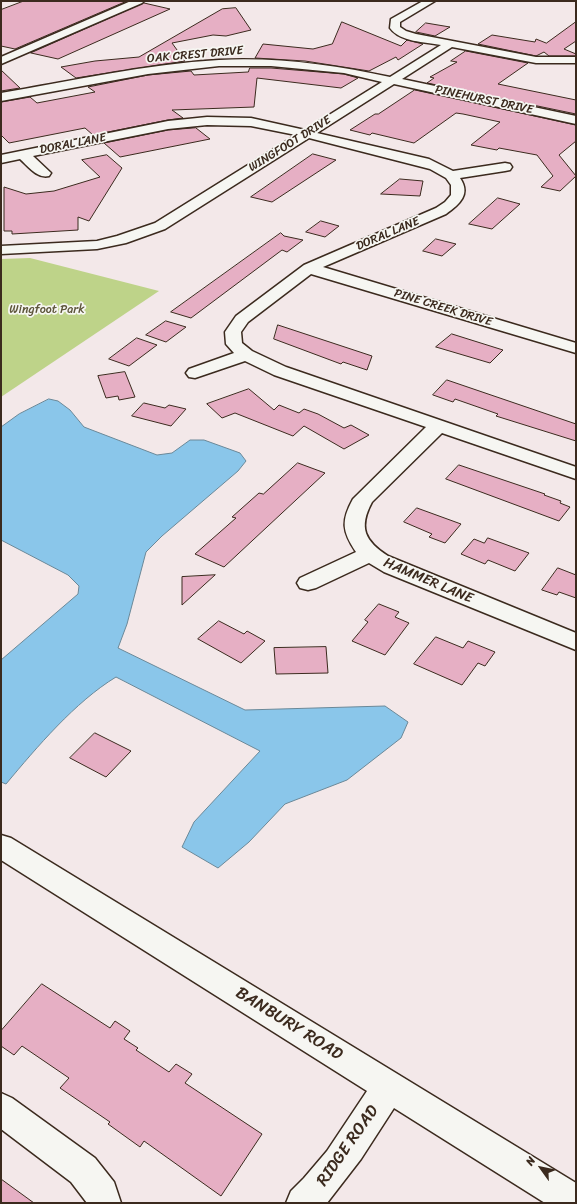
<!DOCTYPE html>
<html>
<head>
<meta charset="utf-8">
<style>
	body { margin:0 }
	#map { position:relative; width:577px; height:1204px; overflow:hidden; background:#f3e8e9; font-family:Sriracha,sans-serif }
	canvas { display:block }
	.frame { position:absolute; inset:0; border:2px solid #3b2a1e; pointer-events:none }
	.north { position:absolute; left:521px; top:1148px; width:40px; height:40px; -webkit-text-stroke:3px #f6f6f2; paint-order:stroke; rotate:303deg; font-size:11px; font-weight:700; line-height:16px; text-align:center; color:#3b2a1e }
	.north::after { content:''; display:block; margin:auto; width:14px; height:18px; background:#3b2a1e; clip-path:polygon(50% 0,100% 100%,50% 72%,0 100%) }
</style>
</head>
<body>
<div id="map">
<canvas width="577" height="1204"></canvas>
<div class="frame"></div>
<div class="north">N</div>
</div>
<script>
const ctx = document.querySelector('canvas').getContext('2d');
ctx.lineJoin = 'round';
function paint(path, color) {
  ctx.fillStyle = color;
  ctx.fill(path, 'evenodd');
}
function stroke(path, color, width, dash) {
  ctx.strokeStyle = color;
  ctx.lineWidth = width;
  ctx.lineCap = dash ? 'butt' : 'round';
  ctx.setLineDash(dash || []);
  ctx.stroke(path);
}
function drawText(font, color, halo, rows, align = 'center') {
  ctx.font = font + ' Sriracha,sans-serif';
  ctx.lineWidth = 3.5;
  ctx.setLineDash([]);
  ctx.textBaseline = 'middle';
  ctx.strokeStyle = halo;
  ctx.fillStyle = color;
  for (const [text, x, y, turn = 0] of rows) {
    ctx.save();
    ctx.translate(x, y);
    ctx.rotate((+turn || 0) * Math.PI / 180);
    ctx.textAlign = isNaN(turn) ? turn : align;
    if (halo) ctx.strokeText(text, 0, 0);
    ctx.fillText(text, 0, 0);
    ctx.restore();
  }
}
paint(new Path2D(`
	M30 258 159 291 1 397V259Z`), '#bed389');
const water = new Path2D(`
	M49 399 58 401 70 410 84 427 157 455 172 453 190 440H204L240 453 246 461 238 471 162 536 146 552 127 624 118 648 245 710 385 706 408 722 401 738 347 780 285 804 249 842 218 868 182 847 194 822 260 751 116 677C75 702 37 747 6 784L1 782V660L78 594 79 586 68 575 1 540V427L19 414Z`);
paint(water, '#8ac6ea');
stroke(water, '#6a8898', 1);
const building = new Path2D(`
	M24 1H127L15 49 1 46V10Z
	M144 3 170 9 58 59 31 53Z
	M236 8 251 30 226 36 213 35 172 43 185 61 76 78 61 67 95 61 139 57 222 9Z
	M342 22 401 46 407 40 423 44 398 60 396 57 369 71 305 61 255 58 263 44 313 49 332 44Z
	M576 22V41L564 49 576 54V56H549L544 52 536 56 478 44 492 35 535 42 536 39 546 43Z
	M426 23 450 27 435 36 416 32Z
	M466 51 528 63 498 84 576 100V114L427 83 434 78 430 77 457 62 451 61Z
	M250 68H271L344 74 358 78 341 88 257 78 254 107 172 110 183 118 168 120 93 135 85 128 9 143 1 135V102L30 97 37 103 95 92 88 87 148 75 191 71 194 75 248 72Z
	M1 70 20 88 1 91Z
	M415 90 576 125V141L559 155 576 176 560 191 541 187 553 176 537 155 499 148 497 150 471 145 500 122 463 114 456 113 414 143 372 133 370 135 350 130 375 114H378Z
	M196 128 210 139 120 157 104 143 168 130Z
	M313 154 336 160 272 202 251 197Z
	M107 155 122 168 89 221 78 217V230L12 234V231H4V187L26 194 54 191 100 177 82 160Z
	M400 179 423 181 420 196 381 194Z
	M498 198 520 204 492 229 469 224Z
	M321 221 339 226 325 237 306 232Z
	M281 233 284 236 303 240 287 252 282 250 191 318 171 312Z
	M436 239 456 244 442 256 423 251Z
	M166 321 186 327 166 342 146 335Z
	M278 325 372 356 367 370 343 362 341 364 274 339Z
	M452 334 503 350 490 363 436 347Z
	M137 338 157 345 129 366 109 359Z
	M125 372 135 397 119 400 118 396 106 398 98 376Z
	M447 380 576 424V441L496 416 498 414 455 399 453 402 433 395Z
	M249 389 274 410 279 405 299 413 304 409 318 414 344 428 351 425 369 435 344 449 304 426 293 436 235 413 222 418 207 404Z
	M144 403 165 408 169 405 186 409 171 426 132 416Z
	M298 463 325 473 224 567 195 554 236 518 232 517 259 493 263 494Z
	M459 465 545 494 544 495 561 501 560 503 570 507 559 521 446 479Z
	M417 508 461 524 445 543 429 537 432 534 404 522Z
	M488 538 529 553 515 571 488 560 485 564 461 554 474 539 484 543Z
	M558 568 576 575V598L559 592 557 595 542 590Z
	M215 575 182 605V577Z
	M379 604 399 612 395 617 409 623 385 655 352 641 368 622 365 620Z
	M219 621 244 634 247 631 265 641 241 663 198 639Z
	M436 637 463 648 468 641 495 652 485 666 478 663 462 685 414 664Z
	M326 647 328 673 276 674 274 648Z
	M95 733 131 751 106 777 70 758Z
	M42 984 110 1028 115 1021 130 1031 124 1039 138 1048 136 1050 169 1072 176 1064 192 1074 185 1083 262 1134 221 1196 144 1141 140 1147 108 1124 110 1122 60 1088 69 1078 22 1046 14 1055 1 1046V1031Z
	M1 1179 34 1203H1Z`);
paint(building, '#e6afc4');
stroke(building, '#3b2a1e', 1);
const minor = new Path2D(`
	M131 1H144L142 3 1 64V57Z
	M423 1H435L400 22V27L406 31 416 34 536 57H576V63H536L452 47 402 79 576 116V124L394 84 317 133 429 159 453 171 505 163 510 164 512 167 510 170 505 171 460 178C471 194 460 204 446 214L323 267 576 343V353L311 274 248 322 241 332 242 343 252 351 286 367 576 467V479L442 433 372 502C358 528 365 541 388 556L576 633V650L384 572 369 563 316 588 308 590 300 588 297 583 300 578 356 552C342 531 341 521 353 499L426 427 274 375 245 361 195 378 189 377 186 373 189 369 234 353 226 344 225 332 236 316 304 265 436 208 445 202 451 195V185L446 178 430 169 309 138 165 229 126 243 97 249 1 254V246L97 241 117 236 155 223 296 135 251 126 207 125 168 129 33 156 51 173 49 176C37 179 28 166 20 159L1 163V155L168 121 207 117 251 118 305 130 382 82 344 73 271 66H219L148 74 1 101V93C73 81 146 64 219 60 277 57 334 65 390 77L441 45C425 42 400 42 390 28L391 19Z
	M1 835 11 838 576 1183V1203H545L394 1108 361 1159 327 1203H286L291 1191 304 1178 327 1151 367 1091 1 860Z
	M1 1093 12 1098 95 1158 114 1182 121 1203H87L71 1182 1 1129Z`);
stroke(minor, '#3b2a1e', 3);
paint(minor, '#f6f6f2');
drawText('12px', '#3b2a1e', '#f6f6f2', [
	["OAK CREST DRIVE",195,55,-5],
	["PINEHURST DRIVE",484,100,12],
	["DORAL LANE",73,144,-11],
	["WINGFOOT DRIVE",290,144,-32],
	["DORAL LANE",388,234,-23],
	["PINE CREEK DRIVE",443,308,17]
]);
drawText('12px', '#5c5439', '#f6f6f2', [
	["Wingfoot Park",47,310]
]);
drawText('14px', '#3b2a1e', '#f6f6f2', [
	["HAMMER LANE",428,581,23]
]);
drawText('17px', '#3b2a1e', '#f6f6f2', [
	["BANBURY ROAD",289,1024,32],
	["RIDGE ROAD",348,1146,-55]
]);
</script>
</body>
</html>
